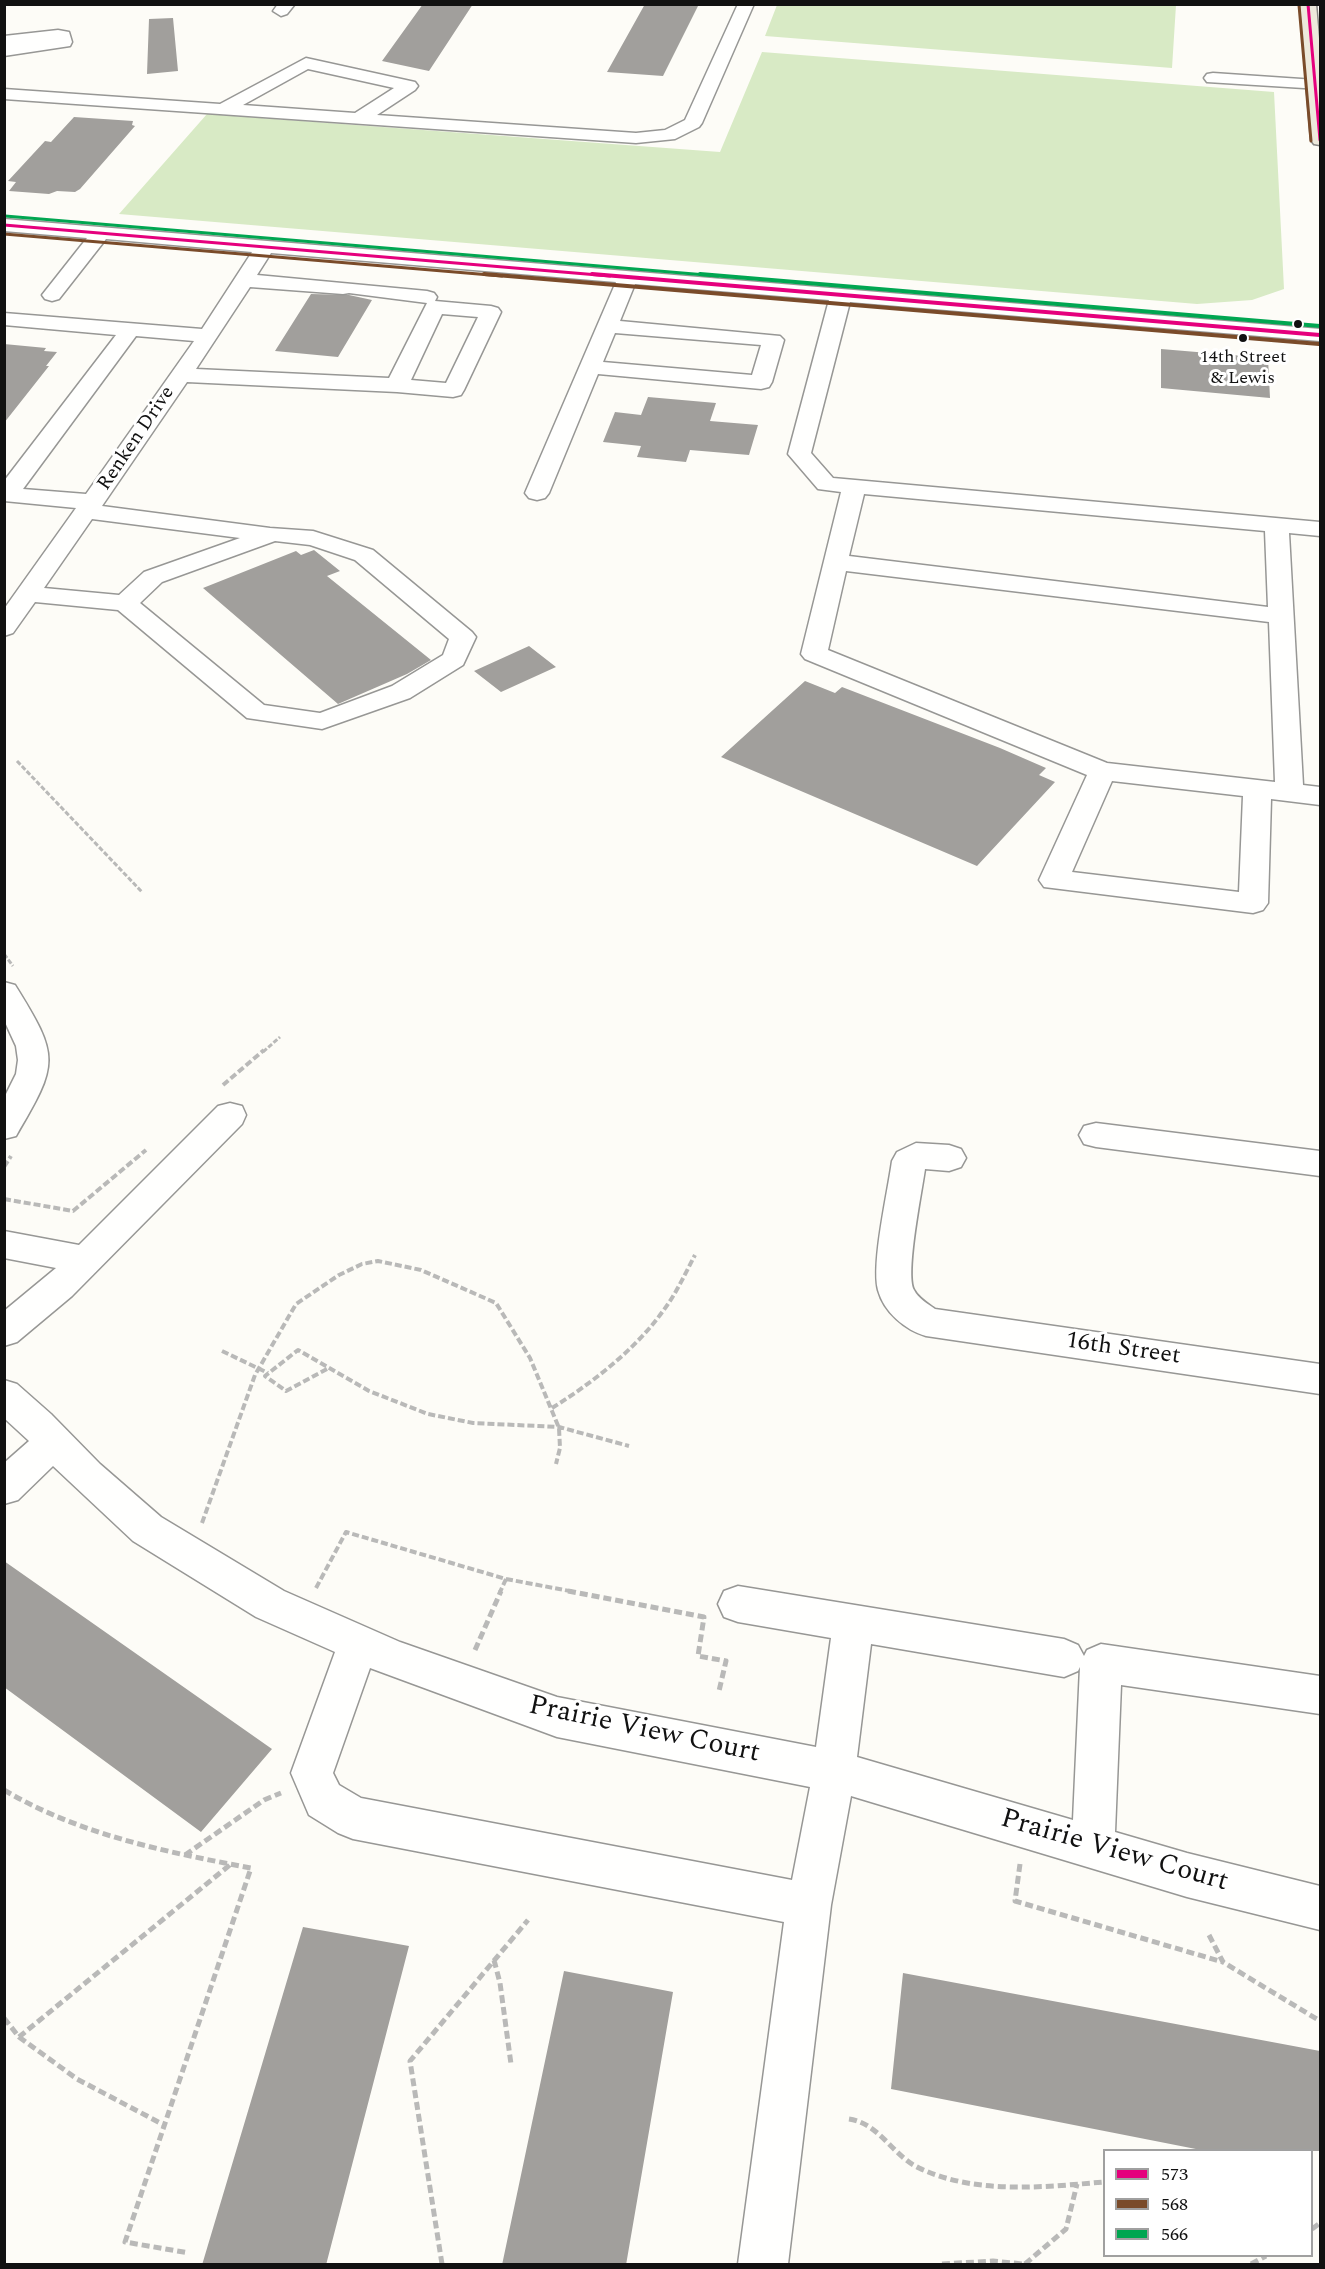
<!DOCTYPE html>
<html>
<head>
<meta charset="utf-8">
<style>
	body { margin:0 }
	#map { position:relative; width:1325px; height:2269px; overflow:hidden; background:#fdfcf7; font-family:Spectral,serif }
	canvas { display:block }
	.frame { position:absolute; inset:0; border:6px solid #111; pointer-events:none }
	.legend { position:absolute; left:1103px; top:2149px; width:210px; height:108px; box-sizing:border-box; background:#fff; border:2px solid #a0a0a0; margin:0; padding:8px 10px; list-style:none; font-size:18px; color:#111 }
	.legend li { display:flex; align-items:center; gap:12px; height:30px }
	.legend b { width:30px; border:2px solid #a0a0a0 }
</style>
</head>
<body>
<div id="map">
<canvas width="1325" height="2269"></canvas>
<div class="frame"></div>
<ul class="legend">
<li><b style="height:8px;background:#e5007d"></b>573</li>
<li><b style="height:8px;background:#7a4b2a"></b>568</li>
<li><b style="height:8px;background:#00a651"></b>566</li>
</ul>
</div>
<script>
const ctx = document.querySelector('canvas').getContext('2d');
ctx.lineJoin = 'round';
function paint(path, color) {
  ctx.fillStyle = color;
  ctx.fill(path, 'evenodd');
}
function stroke(path, color, width, dash) {
  ctx.strokeStyle = color;
  ctx.lineWidth = width;
  ctx.lineCap = dash ? 'butt' : 'round';
  ctx.setLineDash(dash || []);
  ctx.stroke(path);
}
function drawText(font, color, halo, rows, align = 'center') {
  ctx.font = font + ' Spectral,serif';
  ctx.lineWidth = 6;
  ctx.setLineDash([]);
  ctx.textBaseline = 'middle';
  ctx.strokeStyle = halo;
  ctx.fillStyle = color;
  for (const [text, x, y, turn = 0] of rows) {
    ctx.save();
    ctx.translate(x, y);
    ctx.rotate((+turn || 0) * Math.PI / 180);
    ctx.textAlign = isNaN(turn) ? turn : align;
    if (halo) ctx.strokeText(text, 0, 0);
    ctx.fillText(text, 0, 0);
    ctx.restore();
  }
}
paint(new Path2D(`
	M777 5H1176L1172 68 765 36Z
	M762 52 1274 92 1284 289 1252 300 1197 304 119 214 207 114 720 152Z`), '#d8eac5');
paint(new Path2D(`
	M423 4H473L429 71 382 61Z
	M645 4H699L663 76 607 72Z
	M173 18 178 71 147 74 149 19Z
	M74 117 133 121 132 125 135 126 80 189 75 192 57 191 49 194 9 191 16 182 8 181 45 141 51 142Z
	M311 294 349 295 372 300 338 357 275 351Z
	M4 344 46 348 44 351 57 352 46 366H49L4 423Z
	M1161 349 1268 358 1270 398 1161 388Z
	M648 397 716 403 710 421 758 425 749 455 690 450 686 462 637 457 641 446 603 442 615 412 641 415Z
	M314 550 340 571 327 576 431 660 407 674 338 704 203 588 296 551 301 555Z
	M529 646 556 667 501 692 474 671Z
	M805 681 835 693 842 687 1000 748 1046 768 1039 775 1055 782 977 866 721 757Z
	M4 1561 272 1749 201 1832 4 1687Z
	M303 1927 409 1946 326 2265H202Z
	M564 1971 673 1992 626 2265H502Z
	M903 1973 1320 2051V2151H1206L891 2089Z`), '#a19f9c');
const minor = new Path2D(`
	M278 4H295L287 14 281 16 273 11Z
	M738 4H754L702 123 699 127 675 139 636 143 4 99V89L220 104 306 58 415 82 418 86 415 90 377 115 636 133 665 130 685 120ZM308 69 394 88 355 113 243 105Z
	M58 30 69 32 72 42 70 46 4 56V36Z
	M1213 73 1316 80 1320 81V89L1207 82 1204 78 1207 74Z
	M4 219 1320 329V341L850 302 811 453 833 478 1320 522V536L1289 533 1303 785 1320 787V805L1271 799 1268 903 1263 910 1253 913 1044 887 1039 880 1087 775 805 659 801 654 841 492 818 489 788 454 829 300 635 284 620 321 780 336 784 340 772 382 769 387 761 389 598 374 549 493 545 498 537 500 529 498 525 493 616 282 271 253 257 275 427 291 434 293 437 297 435 301 491 306 498 308 501 312 464 390 461 395 453 397 397 392 187 382 102 506 270 528 313 531 373 550 472 632 476 637 463 665 410 698 322 729 247 718 118 610 35 602 13 633 4 636V609L76 508 4 501V481L116 335 4 325V313L202 329 252 252 106 239 59 299 52 301 45 299 42 295 87 238 4 231ZM250 287 343 294 349 293 427 303 389 378 196 369ZM442 314 478 317 446 383 411 380ZM615 333 761 345 752 375 603 362ZM136 336 194 341 86 494 23 489ZM864 494 1265 531 1268 607 849 556ZM92 519 240 538 144 572 119 595 44 588ZM275 541 310 545 355 560 449 639 443 655 392 686 320 713 264 705 140 603 162 582ZM846 571 1269 622 1275 782 1107 763 828 650ZM1112 781 1243 796 1239 892 1072 872Z
	M4 982 15 985C60 1057 59 1063 16 1136L4 1139V1098L16 1074 18 1060 16 1046 4 1020Z
	M230 1103 242 1106 246 1115 242 1124 72 1296 17 1342 4 1346V1311L56 1268 4 1258V1231L79 1245 218 1106Z
	M1096 1123 1320 1151V1176L1096 1147 1084 1144 1079 1135 1084 1126Z
	M916 1143 949 1145 961 1149 966 1158 961 1167 949 1171 925 1169C922 1191 905 1274 914 1290 918 1298 928 1304 935 1309L1320 1364V1394L926 1336C905 1330 884 1312 878 1290 871 1263 888 1191 892 1161L897 1152Z
	M4 1380 17 1384 51 1414 100 1464 161 1517 284 1591 400 1642 557 1697 816 1747 831 1638 738 1622 724 1617 718 1604 724 1591 738 1586 1064 1639 1078 1645 1084 1656 1087 1650 1101 1644 1320 1676V1714L1121 1685 1115 1832 1187 1853 1320 1886V1930L1187 1897 851 1796 831 1905 788 2264H738L784 1922 353 1839 338 1833 309 1815 291 1773 335 1652 256 1617 133 1541 53 1466 18 1500 4 1504V1463L29 1441 4 1418ZM871 1644 1064 1677 1078 1671 1080 1667 1073 1820 857 1757ZM370 1668 557 1737 810 1787 792 1880 361 1798 339 1785 333 1773Z`);
const major = new Path2D(`
	M1300 4H1316L1320 50V145L1314 144 1311 140Z`);
stroke(minor, '#979795', 3);
stroke(major, '#858482', 3);
stroke(new Path2D(`
	M17 761 142 892
	M4 954 13 966
	M263 1052 280 1037`), '#b9b9b8', 3, [5, 2]);
stroke(new Path2D(`
	M223 1085 264 1050
	M4 1167 11 1156
	M4 1199 73 1211 146 1150
	M222 1351 268 1373
	M327 1369 286 1391 265 1376 298 1350 369 1391 428 1414 473 1423 559 1427 629 1446
	M552 1408C592 1383 635 1350 663 1311 676 1294 685 1274 695 1255
	M202 1523 255 1375 296 1304 339 1275 362 1264 378 1261 421 1270 496 1303 530 1358 559 1428 560 1448 556 1464
	M506 1579 575 1592
	M316 1588 346 1532 506 1579 500 1592`), '#b9b9b8', 4, [7, 3]);
stroke(new Path2D(`
	M568 1591 704 1617 698 1656 726 1661 719 1691
	M475 1650 501 1591
	M4 1790C80 1835 166 1852 251 1868L125 2242 189 2253
	M185 1855 264 1800 281 1793
	M1020 1864 1015 1901 1223 1962
	M1209 1935 1223 1962 1320 2021
	M494 1960 500 1983 511 2064
	M4 2018 19 2037 231 1864
	M19 2037 77 2079 164 2125
	M849 2119C880 2124 892 2155 919 2168 976 2195 1044 2187 1104 2182
	M1312 2229 1320 2223
	M442 2264 410 2061 528 1920
	M942 2264 993 2261 1023 2264
	M1025 2264 1066 2229 1077 2184
	M1251 2264 1266 2256`), '#b9b9b8', 5, [8, 4]);
paint(minor, '#fffffe');
paint(major, '#ede9dc');
stroke(new Path2D(`
	M1308 4 1320 140
	M4 225 610 276`), '#e5007d', 3);
stroke(new Path2D(`
	M592 274 1320 335`), '#e5007d', 4);
stroke(new Path2D(`
	M1299 5 1311 141
	M4 234 502 276`), '#7a4b2a', 3);
stroke(new Path2D(`
	M484 274 1319 344`), '#7a4b2a', 4);
stroke(new Path2D(`
	M5 216 718 276`), '#00a651', 3);
stroke(new Path2D(`
	M700 274 1320 326`), '#00a651', 4);
for (const [x, y, r, color] of [
	[1298,324,5,"#111"],
	[1243,338,5,"#111"]
]) {
  const dot = new Path2D();
  dot.arc(x, y, r, 0, 2 * Math.PI);
  ctx.fillStyle = color;
  ctx.fill(dot);
  stroke(dot, '#fff', 2);
}
drawText('18px', '#111', '#fff', [
	["14th Street",1243,358],
	["& Lewis",1243,379]
]);
drawText('20px', '#111', '#fff', [
	["Renken Drive",137,439,-56]
]);
drawText('24px', '#111', '#fff', [
	["16th Street",1123,1350,8]
]);
drawText('28px', '#111', '#fff', [
	["Prairie View Court",644,1731,12],
	["Prairie View Court",1114,1852,16]
]);
</script>
</body>
</html>
